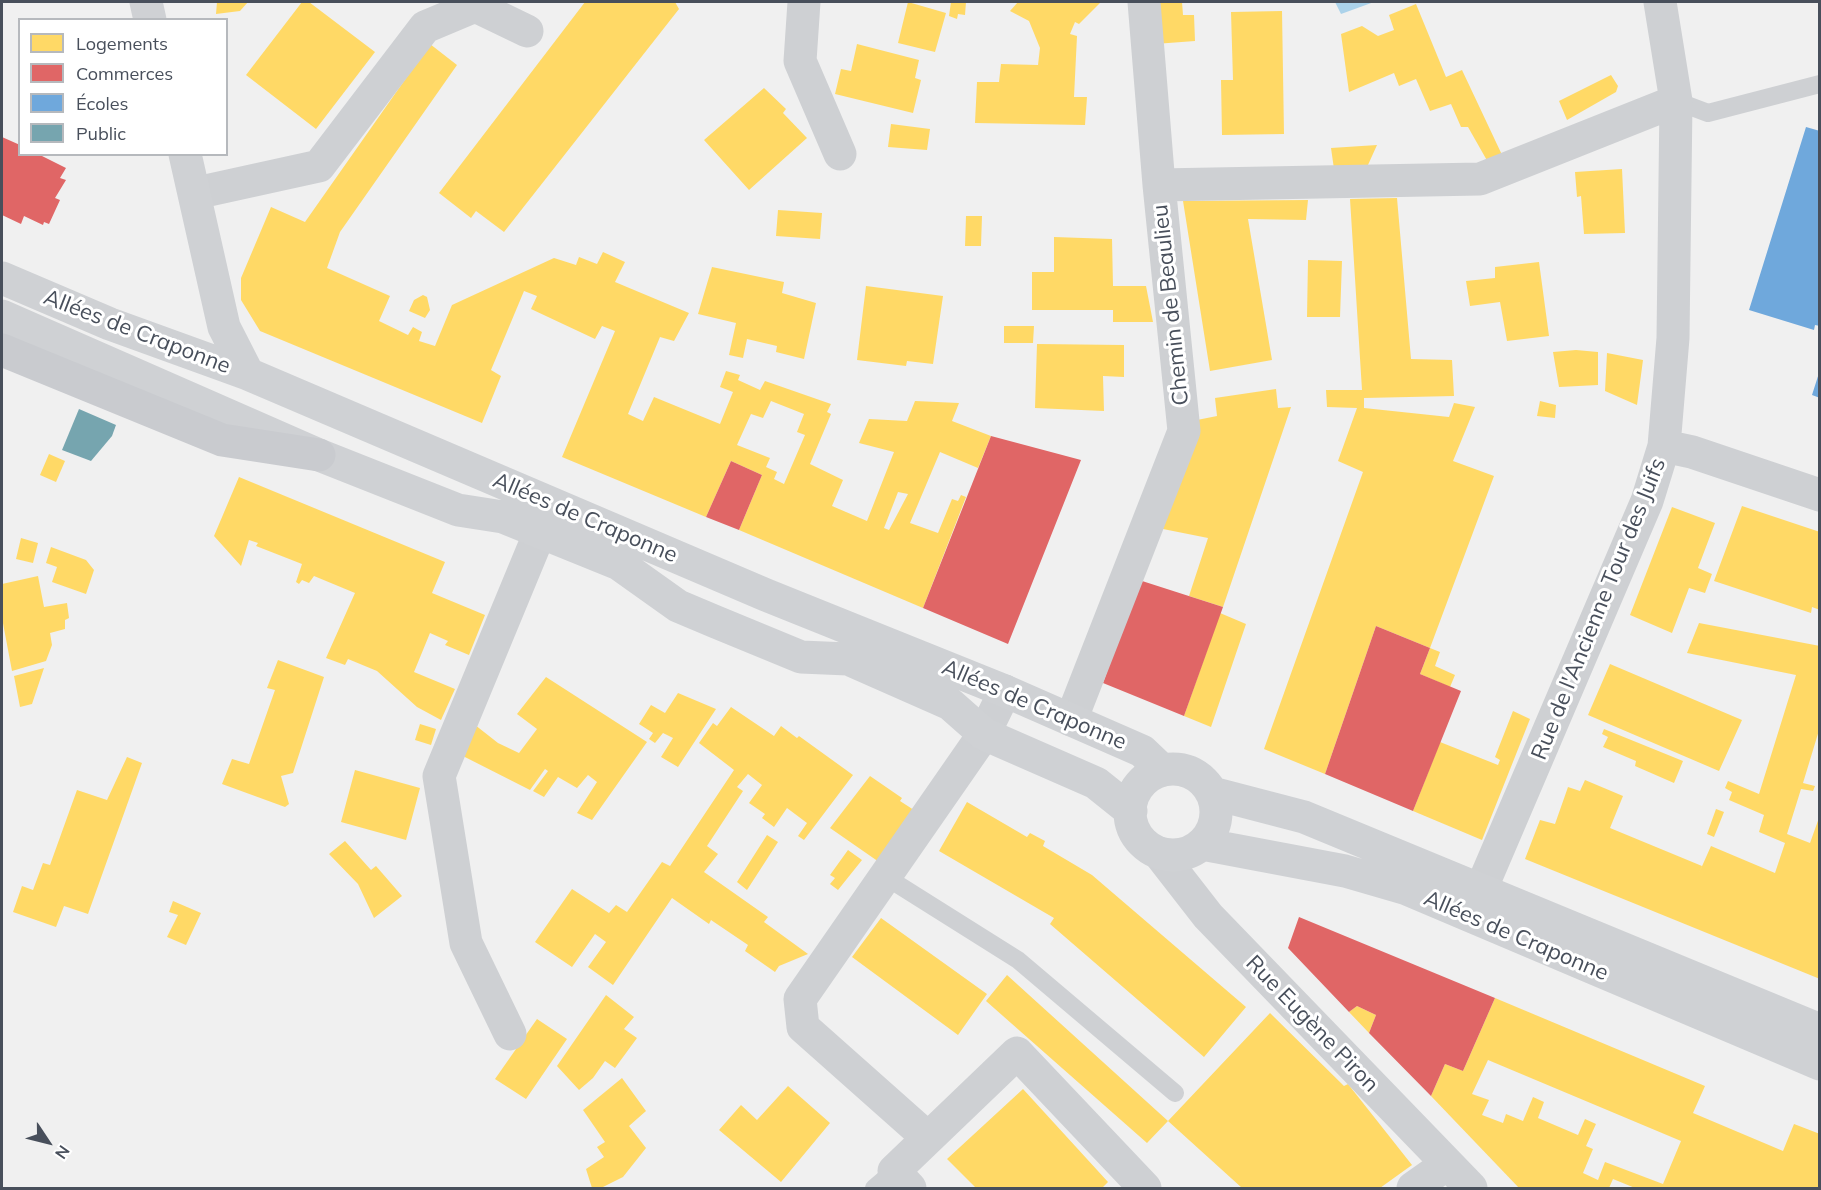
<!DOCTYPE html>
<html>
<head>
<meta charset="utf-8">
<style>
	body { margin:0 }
	#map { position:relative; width:1821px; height:1190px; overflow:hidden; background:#f0f0f0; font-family:Mulish,sans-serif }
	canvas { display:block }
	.frame { position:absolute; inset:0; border:3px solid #484f5b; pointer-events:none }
	.legend { position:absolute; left:18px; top:18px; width:210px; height:138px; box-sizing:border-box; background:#fff; border:2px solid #b6b9bd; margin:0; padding:8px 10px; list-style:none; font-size:18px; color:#484f5b }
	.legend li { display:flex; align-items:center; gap:12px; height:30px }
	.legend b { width:30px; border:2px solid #b6b9bd }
	.north { position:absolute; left:18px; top:1112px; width:60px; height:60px; -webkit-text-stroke:4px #fff; paint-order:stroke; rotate:125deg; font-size:16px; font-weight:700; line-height:24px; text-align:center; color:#484f5b }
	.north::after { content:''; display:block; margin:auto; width:21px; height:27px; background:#484f5b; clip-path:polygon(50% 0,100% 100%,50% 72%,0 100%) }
</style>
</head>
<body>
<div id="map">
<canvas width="1821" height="1190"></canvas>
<div class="frame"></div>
<ul class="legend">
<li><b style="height:16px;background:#ffd966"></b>Logements</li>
<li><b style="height:16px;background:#e06666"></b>Commerces</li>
<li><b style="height:16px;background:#6fa8dc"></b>Écoles</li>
<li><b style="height:16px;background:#76a5af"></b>Public</li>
</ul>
<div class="north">N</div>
</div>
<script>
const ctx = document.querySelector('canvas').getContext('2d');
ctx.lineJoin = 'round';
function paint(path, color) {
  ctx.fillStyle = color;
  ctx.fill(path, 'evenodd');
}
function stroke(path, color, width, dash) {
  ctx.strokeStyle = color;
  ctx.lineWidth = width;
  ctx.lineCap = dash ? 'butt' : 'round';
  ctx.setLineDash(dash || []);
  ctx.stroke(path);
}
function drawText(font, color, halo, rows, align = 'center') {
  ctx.font = font + ' Mulish,sans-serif';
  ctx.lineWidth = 6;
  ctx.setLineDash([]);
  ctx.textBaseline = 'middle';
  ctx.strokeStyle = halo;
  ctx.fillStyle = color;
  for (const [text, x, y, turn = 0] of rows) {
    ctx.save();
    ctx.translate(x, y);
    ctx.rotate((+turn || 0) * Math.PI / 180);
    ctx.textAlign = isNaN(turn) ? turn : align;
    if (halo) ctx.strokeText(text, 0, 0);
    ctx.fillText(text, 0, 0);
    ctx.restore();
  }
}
paint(new Path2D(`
	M1335 2H1374L1341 14Z`), '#abd2ea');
paint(new Path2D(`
	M217 2H248L240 11 216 14Z
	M302 2H309L375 52 316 129 246 75Z
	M585 2H675L679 9 504 232 476 211 471 218 439 193Z
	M908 2 946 13 935 52 898 43Z
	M951 2H966L965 15 958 14 957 19 949 16Z
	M1018 2H1101L1079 24 1075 22 1070 34 1077 36 1074 97H1087L1085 125 975 123 977 82H999L1001 64 1038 65 1040 48 1029 21 1010 11Z
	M1155 2H1182L1183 15H1194L1195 41 1155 44Z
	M1416 4 1446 77 1462 70 1503 157 1489 164 1468 127H1461L1451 104 1430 111 1416 79 1399 86 1394 73 1349 92 1341 34 1362 26 1378 36 1394 30 1389 15Z
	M1282 11 1284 134 1222 135 1221 80H1233L1231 12Z
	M430 44 457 65 340 232 327 268 390 296 379 321 408 335 413 327 422 332 419 341 435 346 452 305 554 258 576 265 579 257 597 264 603 252 625 262 615 282 689 313 674 341 660 337 628 414 643 421 654 397 720 424 733 392 720 387 726 371 740 375 738 380 760 390 765 381 831 404 827 412 831 414 810 464 843 480 832 506 867 521 894 452 859 443 869 419 907 421 915 401 959 403 952 421 991 436 978 468 940 452 910 523 938 533 952 499 958 501 961 495 966 497 923 608 739 530 762 475 731 461 706 517 562 457 615 331 602 326 595 339 531 309 537 296 524 291 491 370 501 376 482 423 260 331 241 300V278L271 207 305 222ZM771 401 804 414 797 432 805 435 784 484 774 479 777 472 766 467 770 458 737 445 751 414 763 418ZM898 492 908 494 889 530 884 528Z
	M857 44 919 60 915 78 921 80 913 113 835 94 841 69 851 71Z
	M1611 75 1618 86 1616 92 1567 120 1559 101Z
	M764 88 786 109 783 113 807 138 749 190 704 140Z
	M891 124 930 129 927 150 888 147Z
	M1377 145 1363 176H1335L1331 148Z
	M1622 169 1625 233 1584 234 1581 196 1577 197 1575 172Z
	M1397 198 1411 359 1452 360 1454 396 1364 398V408L1449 417 1454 403 1475 407 1453 461 1494 476 1430 648 1376 626 1325 774 1264 749 1363 472 1338 461 1357 408 1327 407 1326 390H1362L1350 199Z
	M1308 200 1306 220 1248 219 1272 360 1210 371 1183 201Z
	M778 210 822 213 820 239 776 236Z
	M966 216H982L981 246H965Z
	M1054 237 1112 239 1113 286H1146L1153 322H1113V310H1032V272H1054Z
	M1308 260 1342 261 1340 317H1307Z
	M1539 262 1549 336 1507 341 1500 302 1470 306 1466 281 1495 278V267Z
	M712 267 784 282 782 293 816 303 804 359 776 352 777 346 747 339 743 358 729 355 736 323 698 314Z
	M866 286 943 296 933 364 907 361 906 366 857 360Z
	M423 295 427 297 430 310 425 318 409 311 414 300Z
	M1004 326H1034L1033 343H1004Z
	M1037 344 1124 345V377L1103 376 1104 411 1035 408Z
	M1576 350 1598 352V385L1559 387 1553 352Z
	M1607 353 1643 360 1637 405 1605 391Z
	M1276 389 1278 408 1291 407 1223 607 1189 596 1208 538 1158 528 1197 420 1217 416 1215 398Z
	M1540 401 1556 405 1555 418 1537 416Z
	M49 454 65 461 56 482 40 475Z
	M239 477 445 562 432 593 485 615 469 655 445 645 448 641 430 633 414 672 455 689 441 720 417 707 377 671 348 659 345 665 326 658 355 593 314 576 309 583 302 580 299 584 296 582 302 564 256 546 258 543 249 540 241 566 214 536Z
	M1742 506 1820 532V610L1812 607 1811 613 1714 581Z
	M1672 507 1715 523 1698 568 1712 574 1705 593 1689 588 1672 633 1630 615Z
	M21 538 38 543 33 563 16 559Z
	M51 547 86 560 94 570 86 594 52 582 57 567 46 563Z
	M38 576 44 607 67 603 69 618 65 620V629L50 633 52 645 46 661 12 671 2 618V584Z
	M1220 613 1246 624 1211 727 1184 716Z
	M1699 623 1820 646V727L1803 783 1815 786 1813 791 1801 789 1787 834 1810 843 1820 815V979L1525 859 1540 820 1555 824 1568 787 1580 791 1585 780 1623 796 1610 828 1702 866 1699 873 1711 846 1775 873 1785 843 1759 832 1764 815 1729 800 1732 792 1725 788 1728 781 1759 794 1796 675 1687 653Z
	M1430 648 1440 652 1435 666 1455 675 1450 687 1420 674Z
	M278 660 324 677 293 773 281 776 289 804 285 807 222 784 232 759 249 764 275 690 267 688Z
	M1610 664 1742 720 1719 771 1588 715Z
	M44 668 32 704 20 707 14 676Z
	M546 677 647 742 592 820 577 813 597 782 588 775 577 788 558 777 544 797 533 791 548 771 545 769 530 790 457 753 470 721 498 743 519 753 537 729 517 714Z
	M678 693 716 709 678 767 661 757 673 738 663 733 655 743 649 739 653 733 639 724 651 705 665 713Z
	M731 707 774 736 781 726 797 738 799 736 853 775 804 840 798 836 807 823 787 808 774 827 762 818 765 814 749 803 762 785 748 774 737 787 743 791 707 846 718 854 704 872 768 917 764 922 808 954 779 966 775 972 745 951 748 945 711 920 709 924 672 898 613 985 588 967 606 942 595 934 572 967 535 942 572 889 609 913 616 905 627 912 662 862 670 866 734 770 699 743 713 723 717 726Z
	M1513 711 1530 719 1482 840 1413 811 1440 742 1498 765 1500 760 1495 757Z
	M420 724 436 729 431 745 415 740Z
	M1604 729 1683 761 1674 783 1635 766 1636 761 1603 747 1608 737 1602 734Z
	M127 757 142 763 88 914 64 906 56 927 13 912 22 886 33 890 43 863 50 865 77 790 107 800Z
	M355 770 420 788 406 840 341 822Z
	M870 776 902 798 900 801 917 812 879 862 830 828Z
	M967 802 1027 837 1030 833 1045 841 1043 846 1092 875 1246 1007 1204 1057 1050 924 1054 918 939 851Z
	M1716 809 1724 812 1714 837 1707 834Z
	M767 835 778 842 747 890 737 882Z
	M345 841 371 870 376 866 402 896 374 918 358 884 329 854Z
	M848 850 862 860 838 890 830 884 835 878 830 875Z
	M173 901 201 913 186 945 167 937 178 915 169 912Z
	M881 918 987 994 958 1035 852 957Z
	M1007 975 1168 1121 1147 1143 986 1001Z
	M606 995 634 1017 624 1029 637 1038 615 1068 605 1061 593 1078 579 1090 557 1066Z
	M1495 998 1705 1086 1693 1113 1783 1151 1794 1124 1820 1134V1188H1635L1613 1179 1609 1188H1519L1431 1096 1445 1064 1463 1071ZM1488 1060 1681 1141 1663 1184 1605 1162 1598 1180 1583 1173 1593 1149 1586 1146 1596 1124 1585 1119 1578 1135 1538 1118 1544 1102 1533 1097 1523 1121 1506 1114 1503 1123 1482 1115 1489 1100 1472 1094Z
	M1357 1006 1376 1015 1369 1033 1349 1012Z
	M1270 1013 1344 1086 1348 1084 1412 1165 1380 1188H1242L1168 1121Z
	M537 1019 567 1039 526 1099 495 1079Z
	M622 1078 646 1111 629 1126 646 1148 623 1177 601 1188H592L586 1169 604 1157 597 1147 605 1142 583 1110Z
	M788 1086 830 1123 781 1182 719 1130 741 1105 757 1120Z
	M1023 1089 1108 1182 1102 1188H976L947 1159Z`), '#ffd966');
paint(new Path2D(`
	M2 137 20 145V154H38L66 168 60 178 66 180 55 198 60 200 49 224 44 222 43 225 24 216 21 224 2 215Z
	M991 436 1081 460 1008 644 923 608Z
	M731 461 762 475 739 530 706 517Z
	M1139 580 1223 607 1184 716 1103 683Z
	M1376 626 1430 648 1420 674 1461 691 1413 811 1325 774Z
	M1299 917 1495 998 1463 1071 1445 1064 1431 1096 1369 1033 1376 1015 1357 1006 1349 1012 1288 948Z`), '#e06666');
paint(new Path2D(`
	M1806 127 1820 131V326L1815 325 1814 330 1749 310Z
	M1819 373H1820V398L1812 395Z`), '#6fa8dc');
paint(new Path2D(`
	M79 409 116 425 112 436 91 461 62 450Z`), '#76a5af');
stroke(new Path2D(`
	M1676 101 1708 113 1820 84
	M886 877 1018 960 1175 1093
	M874 1188 894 1171`), '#ced0d3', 18);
stroke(new Path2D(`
	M804 2 800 61 840 154
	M1144 2 1159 185
	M196 193 319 166 425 27 475 6 527 31
	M1664 446 1692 452 1820 495
	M1071 720 1184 431 1159 185 1480 179 1676 101
	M1159 853 1208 916 1471 1188
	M1470 915 1647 501 1664 446 1673 338 1676 101 1660 2
	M510 1034 466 943 439 776 540 532
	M928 1138 803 1027 800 999 984 734 1005 691
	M910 1188 894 1171 1017 1053 1145 1188
	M1413 1188 1447 1164`), '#ced0d3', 33);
stroke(new Path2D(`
	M146 2 150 20
	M185 154 224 327 248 374
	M2 278 110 324 248 374 766 595 1005 691 1142 751 1162 770
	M2 316 319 455 458 510 503 517 619 564 678 606 716 622 801 657 848 659 950 704 984 734 1096 783 1131 811
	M1130 812a43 43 0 1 1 86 0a43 43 0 1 1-86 0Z
	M1212 793 1304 817 1820 1030
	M1202 844 1345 871 1407 889 1820 1064`), '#cfd1d4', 33);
stroke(new Path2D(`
	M2 350 222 440 319 455`), '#c9cbcf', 33);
drawText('22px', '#484f5b', '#fff', [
	["Chemin de Beaulieu",1171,305,-96],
	["Allées de Craponne",137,332,21],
	["Allées de Craponne",585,518,23],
	["Rue de l'Ancienne Tour des Juifs",1599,609,-68],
	["Allées de Craponne",1034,705,23],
	["Allées de Craponne",1516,936,23],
	["Rue Eugène Piron",1312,1024,46]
]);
</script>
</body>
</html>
